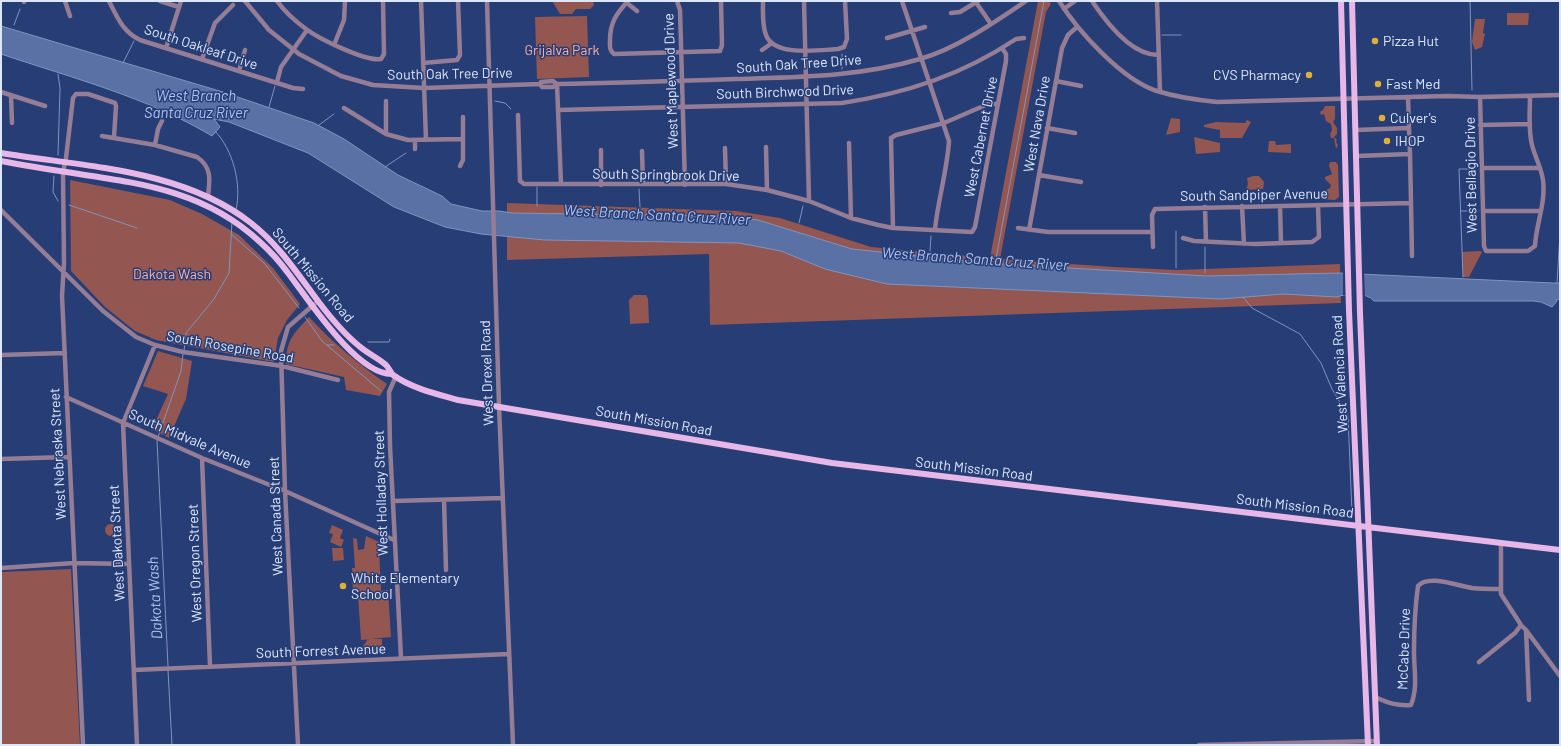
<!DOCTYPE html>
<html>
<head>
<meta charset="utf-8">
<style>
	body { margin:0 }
	#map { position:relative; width:1561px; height:746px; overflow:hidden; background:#273d75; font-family:Barlow,sans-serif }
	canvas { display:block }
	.frame { position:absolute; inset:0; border:2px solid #dde7fc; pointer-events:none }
</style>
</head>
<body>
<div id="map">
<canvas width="1561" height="746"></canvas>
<div class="frame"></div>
</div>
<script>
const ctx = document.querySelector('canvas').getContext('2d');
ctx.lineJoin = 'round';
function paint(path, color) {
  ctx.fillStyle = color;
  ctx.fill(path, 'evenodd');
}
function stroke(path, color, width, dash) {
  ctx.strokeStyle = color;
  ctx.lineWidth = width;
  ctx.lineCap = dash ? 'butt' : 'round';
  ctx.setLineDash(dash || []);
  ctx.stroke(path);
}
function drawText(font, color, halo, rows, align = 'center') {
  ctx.font = font + ' Barlow,sans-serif';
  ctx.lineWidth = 3;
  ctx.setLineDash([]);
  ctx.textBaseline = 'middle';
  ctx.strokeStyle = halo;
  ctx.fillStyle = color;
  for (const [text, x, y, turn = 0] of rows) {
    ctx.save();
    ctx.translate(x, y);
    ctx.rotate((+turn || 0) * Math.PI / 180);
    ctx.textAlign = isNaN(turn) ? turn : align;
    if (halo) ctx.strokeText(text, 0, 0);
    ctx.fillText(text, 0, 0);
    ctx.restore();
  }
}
paint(new Path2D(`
	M552 1H593L594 5 590 9H576L572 14H560Z
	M1038 1H1049L1051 4 1046 12 1000 259 1113 267 1177 270 1340 264 1341 303 710 325 709 254 507 260V203L736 211 780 218 871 247 990 258Z
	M1507 13H1529L1528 25H1507Z
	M587 16 589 77 537 79 535 17Z
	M1475 19H1485L1483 33 1485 34 1482 47 1475 50 1472 42Z
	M1325 106H1335V119L1333 122 1337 128V134L1334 137 1337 140 1336 142 1338 145 1336 149 1334 138H1331L1330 134 1332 130 1331 124 1326 121 1324 114 1321 115 1320 112 1323 110Z
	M1171 118 1180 119V132L1166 135Z
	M1247 120 1251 122 1242 138H1220V130L1204 127V125L1216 122 1245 123Z
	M1194 137 1220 143V152L1196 154Z
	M1269 141H1275L1276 145 1291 144V153L1268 152Z
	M1330 162H1336L1338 165 1339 197 1335 200 1320 199V194L1330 188 1331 185 1325 179V177L1332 174 1329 166Z
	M1253 176H1259L1264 182 1263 189 1246 190 1248 184 1247 178Z
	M70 180 170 200 202 214 239 235 273 268 300 304 287 320 278 338 274 362 156 340 135 331 105 307 71 271Z
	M1480 251 1482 252 1469 277H1463L1462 252Z
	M634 295H646L648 299 649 323 630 324 629 300Z
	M309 317C333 343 358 364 387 384L380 396 346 390 344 377 286 364C286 340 294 333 309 317Z
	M158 351 192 361 186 399 169 438 152 429 168 394 143 386Z
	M105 530a6 6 0 1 1 12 0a6 6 0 1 1-12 0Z
	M332 525 343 530 340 538 344 540 341 547 330 542 333 534 329 533Z
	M366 536 390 547 379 548 381 591 388 590 391 637 361 640 358 595H353L352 568H355L353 538 357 539 358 550 364 549Z
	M332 548H343L344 560 333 561Z
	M71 569 80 745H1V572Z
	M368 639H382V653L360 655V650Z`), '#945650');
const water = new Path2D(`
	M1 26 223 92 314 123 344 139 398 175 442 196 451 204 482 211H499L512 213 722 216 758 220 852 249 983 263 1207 276 1339 273 1553 283H1560V299L1556 300 1557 301 1552 307 1541 302 1533 301H1374C1367 292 1346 293 1337 297L1283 294 1221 299 887 284 825 269 781 251 739 243 545 240 481 234 445 227 394 207 308 153 229 122 214 119 220 127 212 136C147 97 72 78 1 54Z`);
paint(water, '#5a71a5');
stroke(water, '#8194bf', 1);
paint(new Path2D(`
	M1343 272H1364L1365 296 1343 295Z`), '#273d75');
stroke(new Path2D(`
	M1470 1 1472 90
	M14 25 20 9
	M1162 35H1181
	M842 54V69
	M123 63 134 41
	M495 101 505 103 511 109
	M269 107 275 86
	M319 125 334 114
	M215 131C233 150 242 184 236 210
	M58 155 60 88 58 74
	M385 167 406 153
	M54 176 53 192 58 201
	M537 187V206
	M639 189 640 207
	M69 205 137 228
	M1461 211H1478
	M799 223 803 206
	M1176 231V268
	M231 234 265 264 299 308
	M1205 247V273
	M930 251 931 236
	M995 264 1044 1
	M1463 277 1459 169H1474
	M1557 284 1560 233
	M1243 297 1252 308 1300 334 1321 363 1332 389 1348 416 1352 513
	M305 317 322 341 381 391
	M368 342H389L390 339
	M327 345H334
	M184 351 186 333 214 299 229 273 232 222
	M158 437 181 371 183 354
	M157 440 168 666
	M168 670 172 745`), '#8194bf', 1);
stroke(new Path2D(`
	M65 1 70 16
	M109 1C117 17 123 32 140 40L293 88 303 89
	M160 1 179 7
	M245 1 269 30 299 54 341 76 373 85 424 88 540 84 541 82 553 81 557 84 553 87H542L540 84
	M277 1C285 12 295 21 306 29 319 39 367 62 381 59L384 54 383 1
	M421 1 426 140
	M487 1 499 406 513 745
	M628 1C617 13 610 22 610 40 610 46 609 50 614 54L720 51
	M677 1 680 10 685 185
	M763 1C763 12 762 25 766 35 774 57 819 50 838 49L844 47
	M804 1 809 201
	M902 1 949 141C947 171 938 200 935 229
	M975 1 991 24
	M1059 1C1078 31 1122 80 1157 91 1176 97 1197 100 1217 102L1448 96 1480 97 1560 95
	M1092 1C1106 22 1131 55 1158 55
	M1157 1 1160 92
	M24 2V1
	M627 3 637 11
	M1064 9 1075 1
	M951 13 960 12 978 1
	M887 38 925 27
	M334 45 344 20 345 1
	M844 47 847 39 845 1
	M166 48 181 1
	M762 50 772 43
	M720 51 722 45 721 1
	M202 59 215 23 233 5
	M457 60 460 55 458 1
	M423 63 457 60
	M239 71 245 50
	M1056 81 1081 86
	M277 82 281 67 307 30
	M1 92 45 106
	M11 95 12 123
	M1480 97 1484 246 1486 251H1528L1535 246C1536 224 1546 203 1543 180 1541 167 1535 157 1532 145 1528 129 1530 112 1530 96
	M344 108 386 134 408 140 462 139
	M558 110 842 103C907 93 962 75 1016 39L1024 38
	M518 115 520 181
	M1480 125 1530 124
	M1047 128 1075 133
	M1356 130 1409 128 1408 97
	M386 134V101
	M102 136 155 145 197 157C212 167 210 180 208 196
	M891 138 896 135 944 123 988 104H998
	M891 138 893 228
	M849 143 851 218
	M155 145 158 129 162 121
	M766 147 767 190
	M725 148 726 184
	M415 149V140
	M601 150V185
	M642 151 643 184
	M1356 156 1410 154 1409 128
	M460 166 463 160V117
	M1482 168H1540
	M1039 175 1081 182
	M520 181 524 184H726L767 190 809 201 851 218 878 225 893 228 972 232 975 227 1006 61V54L1002 48
	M561 184 557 84C617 83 677 81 736 79 798 77 859 77 920 59 956 49 995 22 1026 1
	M1411 203 1412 256
	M1242 206 1244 244
	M1280 206 1281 243
	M1205 207 1206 242
	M1 210 103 311 136 337 155 345 183 352 282 366 338 380
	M1483 211H1541
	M1018 228 1048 232H1152
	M1029 230 1062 48 1068 35 1077 27
	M1183 238 1194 241 1256 244 1312 242 1319 237 1318 205
	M1153 247 1152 215 1155 209 1411 203 1410 154
	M1 355 65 353
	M396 376 389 392 390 446 401 658
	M66 397 202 458 285 491 394 540
	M202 458 210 666
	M1 459 68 457
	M444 500 446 570
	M393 501 503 498
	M1501 543V594L1521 625 1526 630 1560 676
	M1 568 74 563 129 564
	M1526 630 1529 700
	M1479 662 1515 633 1521 625
	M134 670 509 654
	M1375 697C1388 703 1397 706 1411 705 1418 688 1414 670 1414 652 1414 630 1415 608 1418 586 1428 574 1458 586 1472 588 1481 589 1491 589 1500 589
	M83 745 62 296 64 263 63 172 66 158 73 98 76 94H88L115 103 116 106 114 137
	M137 745 123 423 155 345
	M298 745 285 491 281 351 288 327 318 301
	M1199 745 1377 741`), '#957d95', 4.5);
stroke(new Path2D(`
	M1341 1 1349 311 1368 745
	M1352 1 1360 313 1377 745
	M1 153C85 167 182 169 251 223 279 245 297 273 318 301 330 317 343 333 359 346 367 353 378 358 386 365 389 368 390 372 393 375 411 388 437 394 458 400L832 463 1560 550
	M1 161C27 166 53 170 79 174 146 184 208 193 260 242 270 251 280 262 288 273 308 299 357 375 392 374`), '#e7b7e8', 6);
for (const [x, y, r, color] of [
	[1375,41,4,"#e1af34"],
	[1309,75,4,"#e1af34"],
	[1378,84,4,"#e1af34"],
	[1382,118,4,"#e1af34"],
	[1387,141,4,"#e1af34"],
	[343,586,4,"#e1af34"]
]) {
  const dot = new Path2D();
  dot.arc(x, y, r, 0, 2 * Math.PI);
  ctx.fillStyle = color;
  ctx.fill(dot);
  stroke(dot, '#273d75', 1.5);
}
drawText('14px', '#dde7fc', '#273d75', [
	["Pizza Hut",1383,41],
	["CVS Pharmacy",1301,75,"right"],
	["Fast Med",1386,84],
	["Culver's",1390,118],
	["IHOP",1395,141],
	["White Elementary",351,578],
	["School",351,594]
], 'left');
drawText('14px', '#dde7fc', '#273d75', [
	["South Oakleaf Drive",201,47,18],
	["South Oak Tree Drive",799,64,-4],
	["South Oak Tree Drive",450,74,-1],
	["West Maplewood Drive",671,81,-92],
	["South Birchwood Drive",785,92,-2],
	["West Nava Drive",1037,124,-80],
	["West Cabernet Drive",981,137,-79],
	["South Springbrook Drive",666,175,1],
	["West Bellagio Drive",1471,175,-91],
	["South Sandpiper Avenue",1254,195,-1],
	["South Mission Road",313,275,50],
	["South Rosepine Road",230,347,10],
	["West Drexel Road",487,373,-92],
	["West Valencia Road",1340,374,-93],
	["South Mission Road",654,421,10],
	["South Midvale Avenue",190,439,23],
	["West Nebraska Street",58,454,-93],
	["South Mission Road",974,469,7],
	["West Holladay Street",381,493,-92],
	["South Mission Road",1295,506,7],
	["West Canada Street",276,516,-92],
	["West Dakota Street",117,543,-93],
	["West Oregon Street",195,563,-92],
	["McCabe Drive",1404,649,-88],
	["South Forrest Avenue",321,651,-2]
]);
drawText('14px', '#fdafa7', '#273d75', [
	["Grijalva Park",562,50],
	["Dakota Wash",172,274]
]);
drawText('italic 15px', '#aec3f2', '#273d75', [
	["West Branch",196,96],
	["Santa Cruz River",196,113],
	["West Branch Santa Cruz River",657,215,3],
	["West Branch Santa Cruz River",975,259,4],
	["Dakota Wash",155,598,-93]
]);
</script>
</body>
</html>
